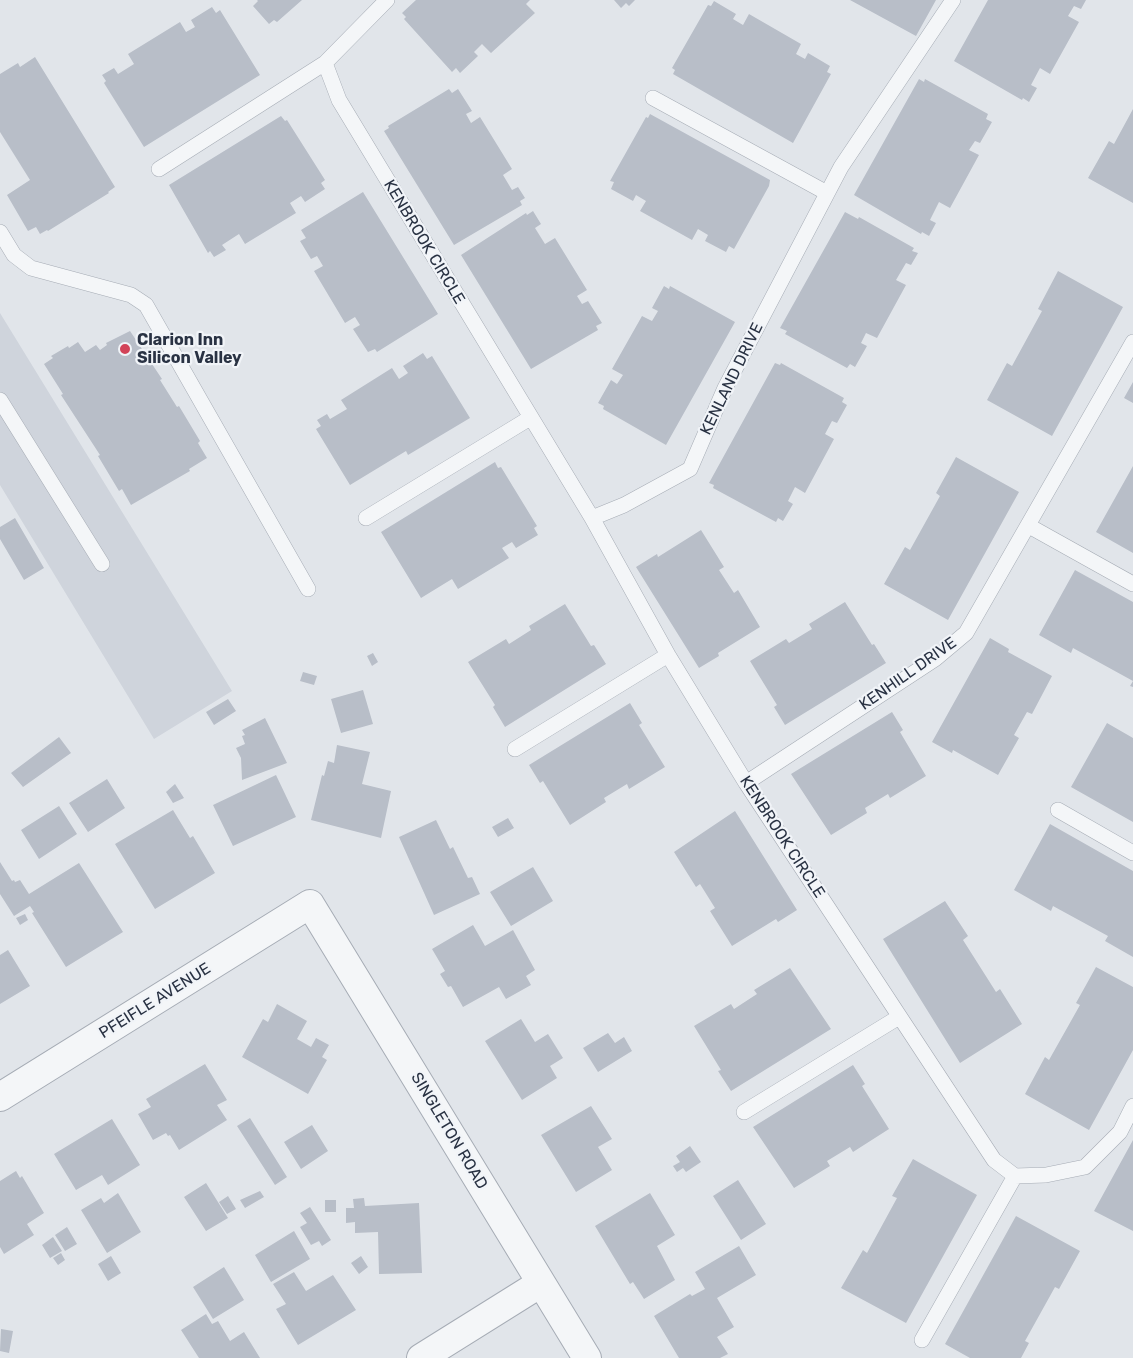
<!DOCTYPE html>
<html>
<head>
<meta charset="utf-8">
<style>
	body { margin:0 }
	canvas { display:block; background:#e1e5ea }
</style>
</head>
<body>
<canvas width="1133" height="1358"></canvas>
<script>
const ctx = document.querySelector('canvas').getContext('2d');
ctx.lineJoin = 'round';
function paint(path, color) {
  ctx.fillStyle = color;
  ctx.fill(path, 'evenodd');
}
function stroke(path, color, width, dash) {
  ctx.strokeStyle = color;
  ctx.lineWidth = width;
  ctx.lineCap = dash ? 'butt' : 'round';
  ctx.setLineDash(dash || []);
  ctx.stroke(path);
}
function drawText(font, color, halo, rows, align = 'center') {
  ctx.font = font + ' Rubik,sans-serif';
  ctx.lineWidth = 4.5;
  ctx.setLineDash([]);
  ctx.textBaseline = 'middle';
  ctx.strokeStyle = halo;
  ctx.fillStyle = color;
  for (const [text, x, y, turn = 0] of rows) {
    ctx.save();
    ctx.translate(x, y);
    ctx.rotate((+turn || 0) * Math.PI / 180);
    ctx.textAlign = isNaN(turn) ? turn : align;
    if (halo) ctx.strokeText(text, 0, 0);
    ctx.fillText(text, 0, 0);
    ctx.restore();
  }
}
paint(new Path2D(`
	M0 313 232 691 154 739 0 485Z`), '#cfd4dc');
paint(new Path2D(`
	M257 0H302L277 22 274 20 269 24 253 6 258 1Z
	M416 0H530L526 4 535 13 491 53 482 44 474 52 478 56 460 73 456 68 452 72 404 19 406 17 402 13Z
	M614 0H635L629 6 626 3 621 8Z
	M850 0H936L916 36Z
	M988 0H1086L1081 9 1074 6 1068 16 1079 22 1050 74 1040 68 1031 85 1037 88 1029 102 1023 98 1022 100 954 61Z
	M714 1 736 14 733 19 743 25 749 14 801 44 796 54 805 59 808 53 830 66 827 72 831 74 793 143 673 74 675 70 672 68 708 5 711 6Z
	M212 7 216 13 220 10 260 75 144 147 104 83 106 81 102 75 114 68 118 74 134 64 128 54 180 22 186 32 195 27 191 20Z
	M35 57 115 187 108 192 109 193 48 231 47 230 40 234 36 227 28 231 7 195 30 180 0 132V74L18 63 20 67Z
	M919 79 924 82 925 79 988 114 986 119 992 122 980 143 975 141 969 150 979 155 950 208 939 202 930 220 936 223 929 236 922 232 921 234 854 195Z
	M449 89 452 93 458 89 472 111 466 114 471 123 480 117 512 169 503 175 512 190 518 187 525 198 520 201 522 205 454 245 384 131 389 128 388 126Z
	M1133 109V203L1088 178 1109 141 1114 144Z
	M650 114 770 180 769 186 734 249 729 246 726 252 705 241 708 235 698 229 692 240 640 211 646 201 636 195 633 201 611 189 614 182 610 181 646 117 648 118Z
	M281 116 285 121 287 120 325 180 321 183 325 189 305 202 301 196 290 203 296 213 245 244 239 234 222 245 226 250 214 257 210 251 208 253 169 185Z
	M363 192 438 314 377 352 375 349 368 352 353 329 360 325 355 317 345 323 314 271 323 266 317 256 311 259 300 241 306 238 301 230Z
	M533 211 541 224 535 228 545 244 555 238 587 290 577 296 582 304 588 301 602 323 596 326 598 330 531 369 461 255 526 213 527 215Z
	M845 212 858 219 859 217 914 248 912 251 918 253 911 265 906 263 896 280 906 285 877 338 866 333 861 343 867 346 855 367 850 364 847 368 785 334 787 331 780 328Z
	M1058 271 1123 307 1052 436 987 400 1007 363 1012 366 1042 311 1038 309Z
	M664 286 669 289 670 286 735 322 666 445 603 409 604 406 598 403 611 380 617 384 623 375 612 369 642 316 652 321 658 311 652 308Z
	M130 331 162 379 160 380 177 407 179 406 200 441 198 443 207 458 189 469 190 471 131 505 122 489 119 491 98 456 100 455 61 395 63 394 44 364 53 358 51 356 68 346 69 348 78 342 85 352 96 345 100 350 107 345 106 343Z
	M423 353 427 359 432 356 470 418 408 455 406 451 350 485 316 429 321 426 317 420 327 414 330 419 347 409 341 400 392 368 399 379 408 373 403 366Z
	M775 363 780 365 781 363 844 398 842 402 847 405 837 423 832 421 825 434 834 439 805 493 795 487 788 501 793 504 783 521 778 518 776 522 713 488 714 485 709 483Z
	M1133 382V403L1124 398Z
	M956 457 1019 492 948 620 884 584 905 547 910 550 940 496 936 493Z
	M495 462 498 468 501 467 537 526 534 528 538 535 516 548 512 542 502 548 509 558 458 589 452 579 421 598 381 532Z
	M1133 466V553L1096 532Z
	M15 518 44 568 24 580 0 539V527Z
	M701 530 724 567 719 570 734 593 738 590 760 627 718 653 719 656 699 668 636 567 657 554 658 557Z
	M1075 570 1133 602V687L1130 686 1133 681 1073 648 1071 653 1039 635Z
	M845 602 872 645 874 644 886 663 785 725 774 707 777 705 750 661 786 639 789 643 812 629 809 624Z
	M565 604 591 646 594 645 606 664 505 727 493 707 495 705 468 662 506 639 509 644 531 630 529 626Z
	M990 638 1009 649 1008 652 1052 676 1032 714 1027 712 1014 735 1019 738 998 775 953 750 952 753 932 742Z
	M373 653 378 662 372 666 367 656Z
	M303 672 317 676 314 685 300 681Z
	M363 690 373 724 341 733 331 699Z
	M228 699 236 711 214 725 206 712Z
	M630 703 642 723 639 725 665 767 629 789 627 784 604 798 606 802 570 825 543 781 540 783 529 765Z
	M892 712 903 730 900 732 926 776 890 798 888 794 865 808 867 813 831 835 791 774Z
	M265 718 287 763 242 780 241 758 236 748 245 744 242 736 245 735 242 730Z
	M1107 723 1133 738V822L1071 787Z
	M59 737 71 753 23 787 11 773Z
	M337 745 370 752 362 784 391 791 381 838 311 820 322 775 324 776 328 761 334 763Z
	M276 775 296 817 233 846 213 805Z
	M107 779 125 808 88 832 69 803Z
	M175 784 184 798 173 803 166 792Z
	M59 806 77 834 39 859 21 830Z
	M173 810 190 838 193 836 215 873 155 909 115 844Z
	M735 811 797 910 778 922 776 919 732 946 710 911 715 908 700 884 696 887 674 852Z
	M508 818 514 828 498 837 492 827Z
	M436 820 450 849 453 847 468 878 472 877 480 894 434 915 399 837Z
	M1050 824 1133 871V957L1105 941 1108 936 1053 906 1051 911 1014 890Z
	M0 862 12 881 14 880 15 882 20 880 29 894 79 863 123 932 66 967 32 913 34 912 30 906 14 916 0 894Z
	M533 867 553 901 511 926 490 892Z
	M945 901 968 936 963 940 996 992 1000 989 1022 1024 960 1063 883 939Z
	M25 914 28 920 20 925 16 918Z
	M473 925 485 946 513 930 535 970 526 976 531 985 506 999 499 987 463 1007 451 986 448 987 440 974 445 971 432 949Z
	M8 950 30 986 0 1004V955Z
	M1096 967 1133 987V1050L1089 1130 1025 1094 1045 1057 1049 1060 1080 1005 1076 1003Z
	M790 968 831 1029 731 1091 718 1071 721 1070 694 1026 731 1004 734 1009 757 994 754 990Z
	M277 1004 307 1021 297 1039 311 1047 316 1038 329 1045 322 1057 327 1060 308 1094 242 1057 263 1019 268 1022Z
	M521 1019 535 1042 548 1034 563 1058 550 1066 557 1078 522 1100 485 1041Z
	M608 1033 615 1043 624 1037 632 1051 598 1072 583 1048Z
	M205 1064 227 1100 217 1105 227 1120 179 1150 170 1135 168 1136 166 1133 153 1140 138 1114 151 1107 146 1099Z
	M853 1065 865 1084 862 1086 889 1129 853 1152 850 1147 827 1161 830 1166 794 1188 753 1127Z
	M591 1106 612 1139 598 1147 612 1170 576 1192 541 1135Z
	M250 1118 287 1177 275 1185 237 1126Z
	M112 1119 140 1165 108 1185 102 1175 76 1190 54 1154Z
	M312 1125 328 1151 301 1169 284 1142Z
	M1133 1140V1231L1094 1211Z
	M690 1146 701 1162 686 1172 683 1168 677 1172 673 1166 680 1162 676 1156Z
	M913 1159 977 1195 906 1323 841 1288 863 1250 867 1253 897 1198 892 1196Z
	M16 1171 20 1178 22 1176 44 1213 27 1224 34 1235 4 1254 0 1247V1181Z
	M738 1180 766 1224 741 1240 713 1196Z
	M206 1183 228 1218 206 1231 184 1197Z
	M260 1191 264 1197 245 1208 240 1200Z
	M118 1193 141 1232 107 1253 81 1210 101 1198 104 1203Z
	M650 1193 675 1235 657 1246 675 1280 644 1299 633 1282 630 1284 595 1226Z
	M228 1196 236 1209 227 1214 219 1202Z
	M364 1198 365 1206 419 1203 422 1273 379 1274 378 1232 355 1233V1222L346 1223V1208H354L353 1199Z
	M325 1200H336V1212H325Z
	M310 1207 331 1240 322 1246 319 1241 311 1245 300 1227 307 1223 300 1213Z
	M1016 1216 1080 1251 1059 1289 1055 1287 1025 1341 1029 1343 1021 1358H970L945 1344Z
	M67 1227 77 1244 65 1251 55 1235Z
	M294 1231 310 1259 271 1282 255 1255Z
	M53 1237 62 1251 50 1258 42 1245Z
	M739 1246 756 1275 717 1298 734 1327 717 1337 728 1354 720 1358H679L654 1316 690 1294 692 1296 705 1289 695 1272Z
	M61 1253 65 1260 58 1265 53 1258Z
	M111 1256 121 1273 108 1281 98 1264Z
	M361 1256 368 1267 359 1274 351 1263Z
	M224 1267 244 1300 213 1319 193 1287Z
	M294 1272 306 1291 333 1275 356 1310 298 1345 276 1309 286 1304 273 1284Z
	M206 1314 212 1324 218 1321 230 1341 244 1332 260 1358H199L181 1330Z
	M1 1329 13 1331 9 1353 0 1351Z`), '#b8bec8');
const service = new Path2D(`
	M387 0 325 63 339 100 592 518 668 655 746 783 994 1160 1015 1176 1046 1175 1085 1167 1120 1132 1133 1106
	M653 98 827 193
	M159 169 325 63
	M0 232 14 255 31 268 131 295 146 305 308 589
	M0 400 102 564
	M366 518 530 418
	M592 518 624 505 690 469 725 388 841 167 953 0
	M1029 526 1133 584
	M515 749 668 655
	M746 783 935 659 966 633 1133 342
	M1058 810 1133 853
	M744 1112 899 1017
	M922 1340 1015 1176`);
const minor = new Path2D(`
	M0 1097 310 904 587 1358
	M421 1358 541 1283`);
stroke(service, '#a6acb5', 16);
stroke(minor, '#a6acb5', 30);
stroke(service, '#f4f6f8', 15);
stroke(minor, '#f4f6f8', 28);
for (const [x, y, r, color] of [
	[125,349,6,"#d24358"]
]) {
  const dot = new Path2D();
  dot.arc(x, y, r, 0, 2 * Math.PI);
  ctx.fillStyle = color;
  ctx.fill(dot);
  stroke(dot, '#f1f4f8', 2);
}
drawText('16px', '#293243', '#f1f4f8', [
	["KENBROOK CIRCLE",424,242,59],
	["KENLAND DRIVE",732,379,-64],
	["KENHILL DRIVE",908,674,-35],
	["KENBROOK CIRCLE",782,837,57],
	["PFEIFLE AVENUE",155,1001,-32],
	["SINGLETON ROAD",449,1131,59]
]);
drawText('bold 16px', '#293243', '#f1f4f8', [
	["Clarion Inn",137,340],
	["Silicon Valley",137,358]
], 'left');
</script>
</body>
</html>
